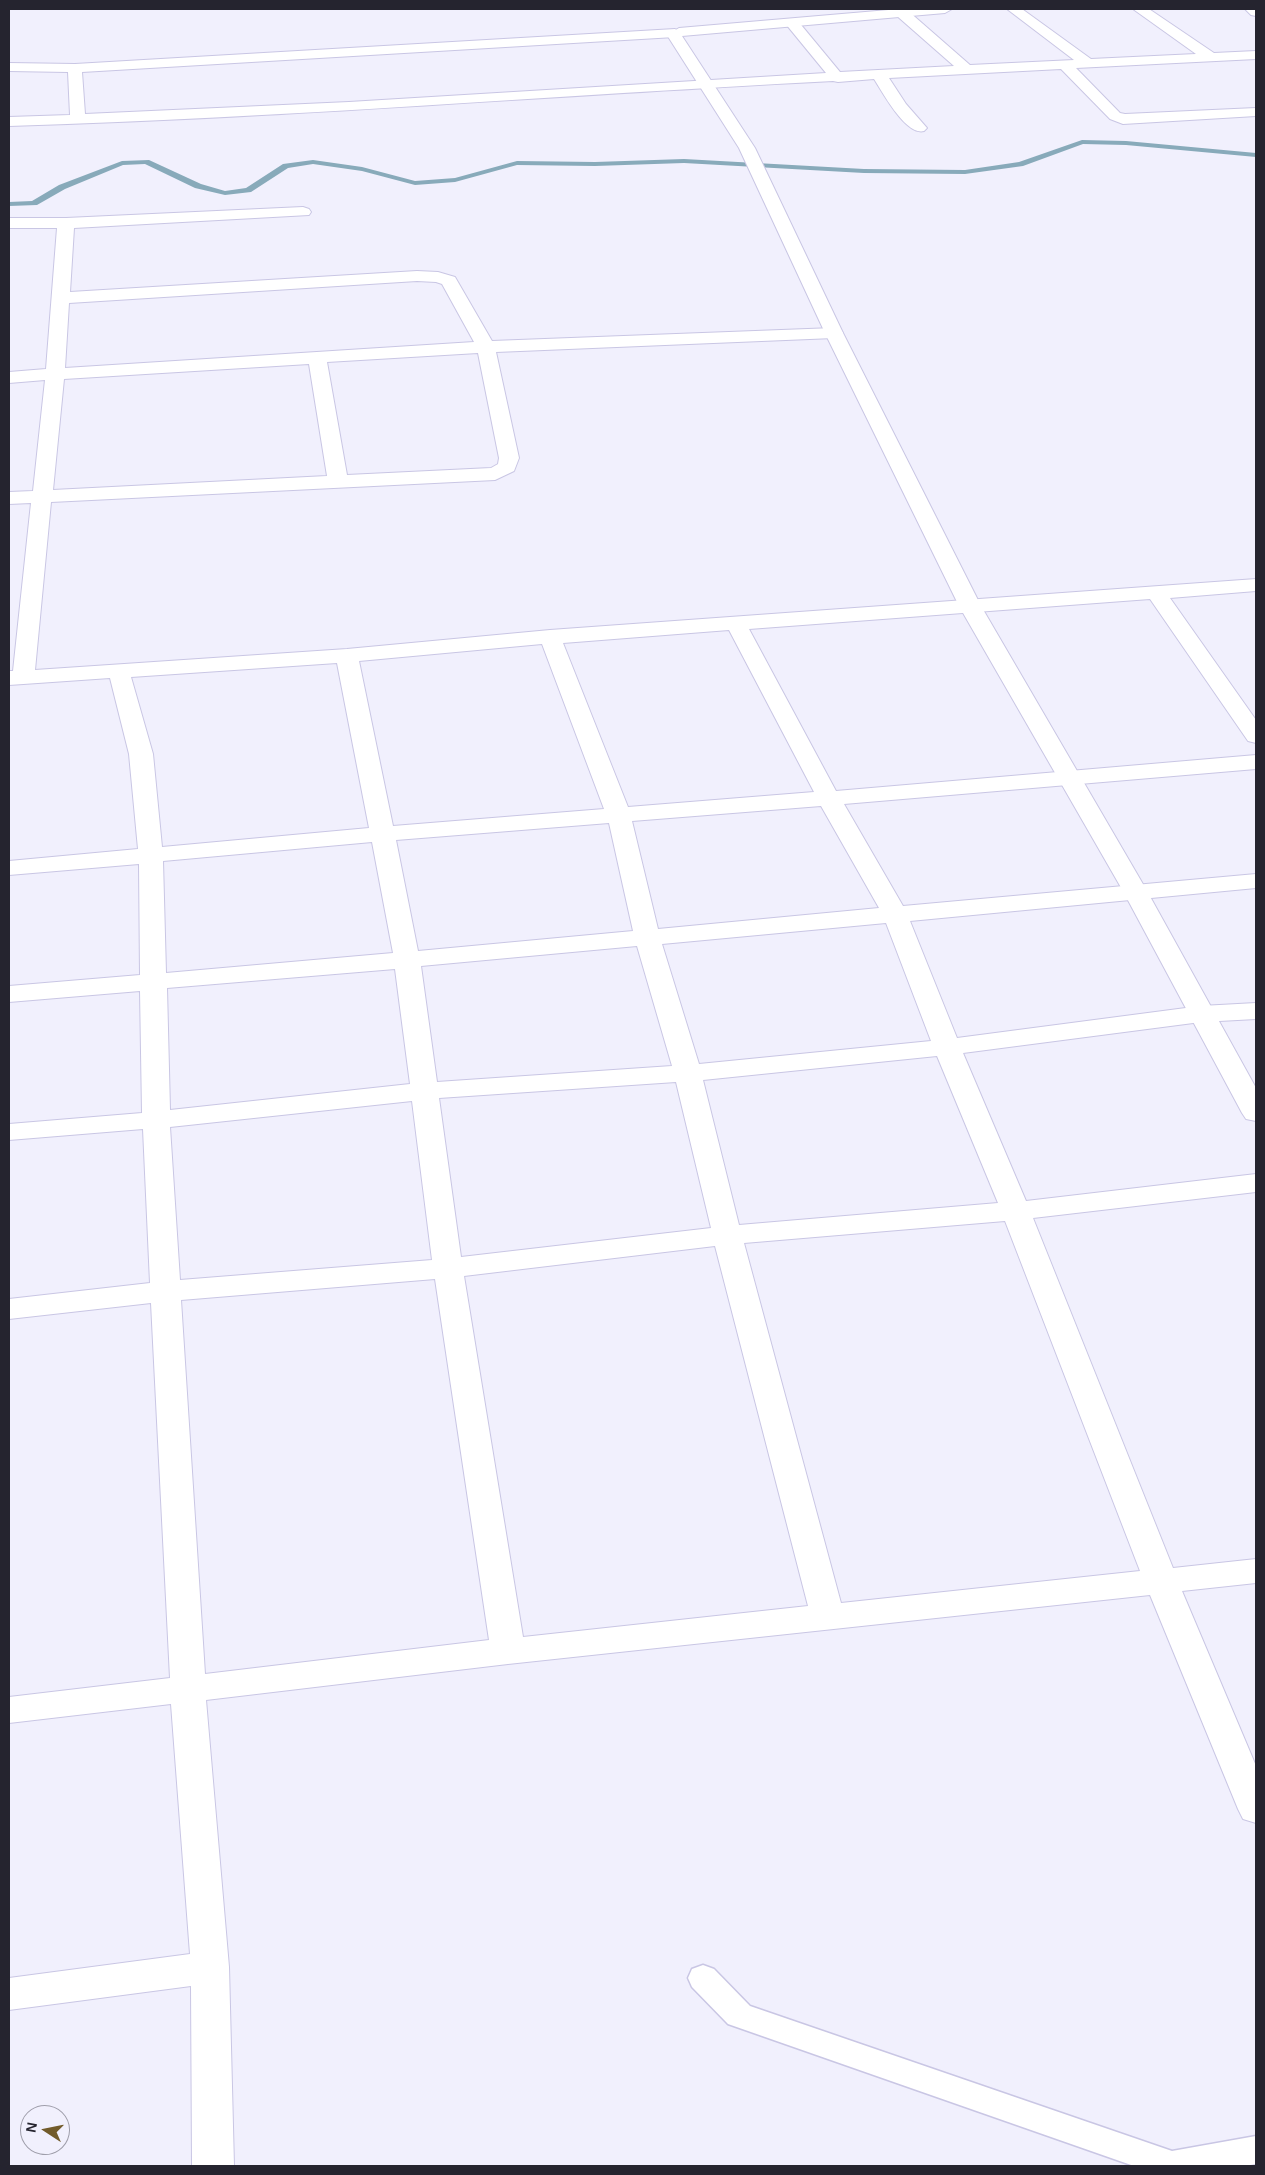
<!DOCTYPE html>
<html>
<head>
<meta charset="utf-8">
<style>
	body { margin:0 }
	#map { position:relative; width:1265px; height:2175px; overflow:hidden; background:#f1f0fd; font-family:Helvetica,sans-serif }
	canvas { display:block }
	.frame { position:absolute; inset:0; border:10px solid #25242f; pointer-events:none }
	.north { position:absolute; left:20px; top:2105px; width:50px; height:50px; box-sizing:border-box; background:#f1f0fd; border:1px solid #9f9eab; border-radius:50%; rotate:281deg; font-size:14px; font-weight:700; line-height:20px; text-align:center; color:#25242f }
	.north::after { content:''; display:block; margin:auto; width:18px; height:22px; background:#725b2b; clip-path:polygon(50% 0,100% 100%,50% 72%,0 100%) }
</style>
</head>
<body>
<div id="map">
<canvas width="1265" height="2175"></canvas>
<div class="frame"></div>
<div class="north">N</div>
</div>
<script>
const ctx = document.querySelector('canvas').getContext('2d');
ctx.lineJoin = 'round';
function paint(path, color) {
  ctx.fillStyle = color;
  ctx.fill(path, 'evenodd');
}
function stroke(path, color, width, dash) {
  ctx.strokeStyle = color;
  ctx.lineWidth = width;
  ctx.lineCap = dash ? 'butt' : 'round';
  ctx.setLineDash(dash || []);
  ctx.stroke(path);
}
paint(new Path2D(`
	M1082 140 1126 141 1256 153V157L1126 145 1083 144 1023 166 965 174 864 173 684 163 595 166 517 165 455 182 415 185 362 171 313 164 288 168 251 192 225 195 195 188 145 164 123 165 65 189 37 205 9 206V202L32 201 59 185 122 161 149 160 201 184 225 191 246 188 283 164 313 160 362 167 415 181 455 178 517 161 595 162 684 159 864 169 965 170 1019 162Z`), '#88aaba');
const service = new Path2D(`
	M703 1965 714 1969 750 2006 1172 2151 1256 2136V2164L1244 2166H1134L728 2024 692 1987 688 1978 692 1969Z`);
const minor = new Path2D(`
	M902 9 907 10 970 65 1074 60 1007 9H1022L1091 59 1196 54 1133 9H1149L1214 53 1256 51V59L1076 68 1120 113 1125 114 1256 108V116L1123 124 1110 119 1061 69 889 78 906 104 927 128 924 131C906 136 883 93 874 79L838 82 833 81C558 95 284 118 9 126V117L70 115 68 72 9 71V63L75 64 675 29 682 33 675 37 82 72 85 114 349 102 826 73 785 23 792 19 797 20 840 72 954 66 897 16 895 13 897 10Z
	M1245 9H1256V16L1251 15Z
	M303 207 309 209 311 212 309 215 74 228 70 292 417 271 438 272 455 277 492 341 834 328 840 329 843 333 840 337 834 338 496 352 519 458 514 471 495 480 51 502 35 670 347 649 550 630 1256 579V591L1170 598 1256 720V743L1248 741 1150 599 749 629 836 791 1256 755V769L844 804 903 906 1256 874V888L910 921 957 1038 1201 1006 1256 1003V1019L1201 1022 963 1053 1026 1201 1256 1174V1192L1033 1218 1173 1568 1256 1559V1583L1182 1591 1256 1766V1823L1243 1819 1238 1809 1150 1595 508 1664 206 1700 229 1967 234 2166H192L191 1986 9 2010V1978L190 1954 171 1704 9 1723V1697L170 1678 151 1303 9 1319V1299L150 1283 143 1129 9 1140V1124L142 1113 140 991 9 1002V986L140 975 139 864 9 875V861L138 849 129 754 110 678 9 685V671H13L31 503 9 504V492L33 491 45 380 9 383V372L46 369 57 228H9V218H66ZM417 281 436 282 442 284 474 342 65 368 69 303ZM478 353 499 458 498 464 491 468 347 475 327 362ZM309 364 327 476 53 490 64 379ZM729 630 814 792 628 807 563 643ZM542 644 604 809 393 826 359 661ZM337 663 369 828 162 847 153 754 131 677ZM821 806 879 908 658 929 632 821ZM609 823 633 931 418 951 396 840ZM372 842 393 953 166 973 163 861ZM886 923 931 1041 699 1064 662 944ZM637 946 672 1066 437 1082 421 966ZM395 969 410 1084 170 1110 167 988ZM937 1056 998 1203 739 1225 703 1080ZM676 1082 711 1228 461 1257 439 1098ZM412 1101 432 1260 180 1280 170 1127ZM1005 1221 1140 1571 841 1603 744 1243ZM715 1246 808 1606 523 1637 464 1276ZM435 1279 489 1640 205 1674 181 1300Z`);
const tertiary = new Path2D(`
	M900 9H952L945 13 682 36 755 148 843 333 981 606 1147 891 1256 1088V1121L1246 1119 1242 1113 1123 891 959 606 825 333 739 148 667 35 679 28Z`);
stroke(service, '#c9c6e4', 3);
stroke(minor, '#c9c6e4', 2);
stroke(tertiary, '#c9c6e4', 2);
paint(service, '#fff');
paint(minor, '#fff');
paint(tertiary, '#fff');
</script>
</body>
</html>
